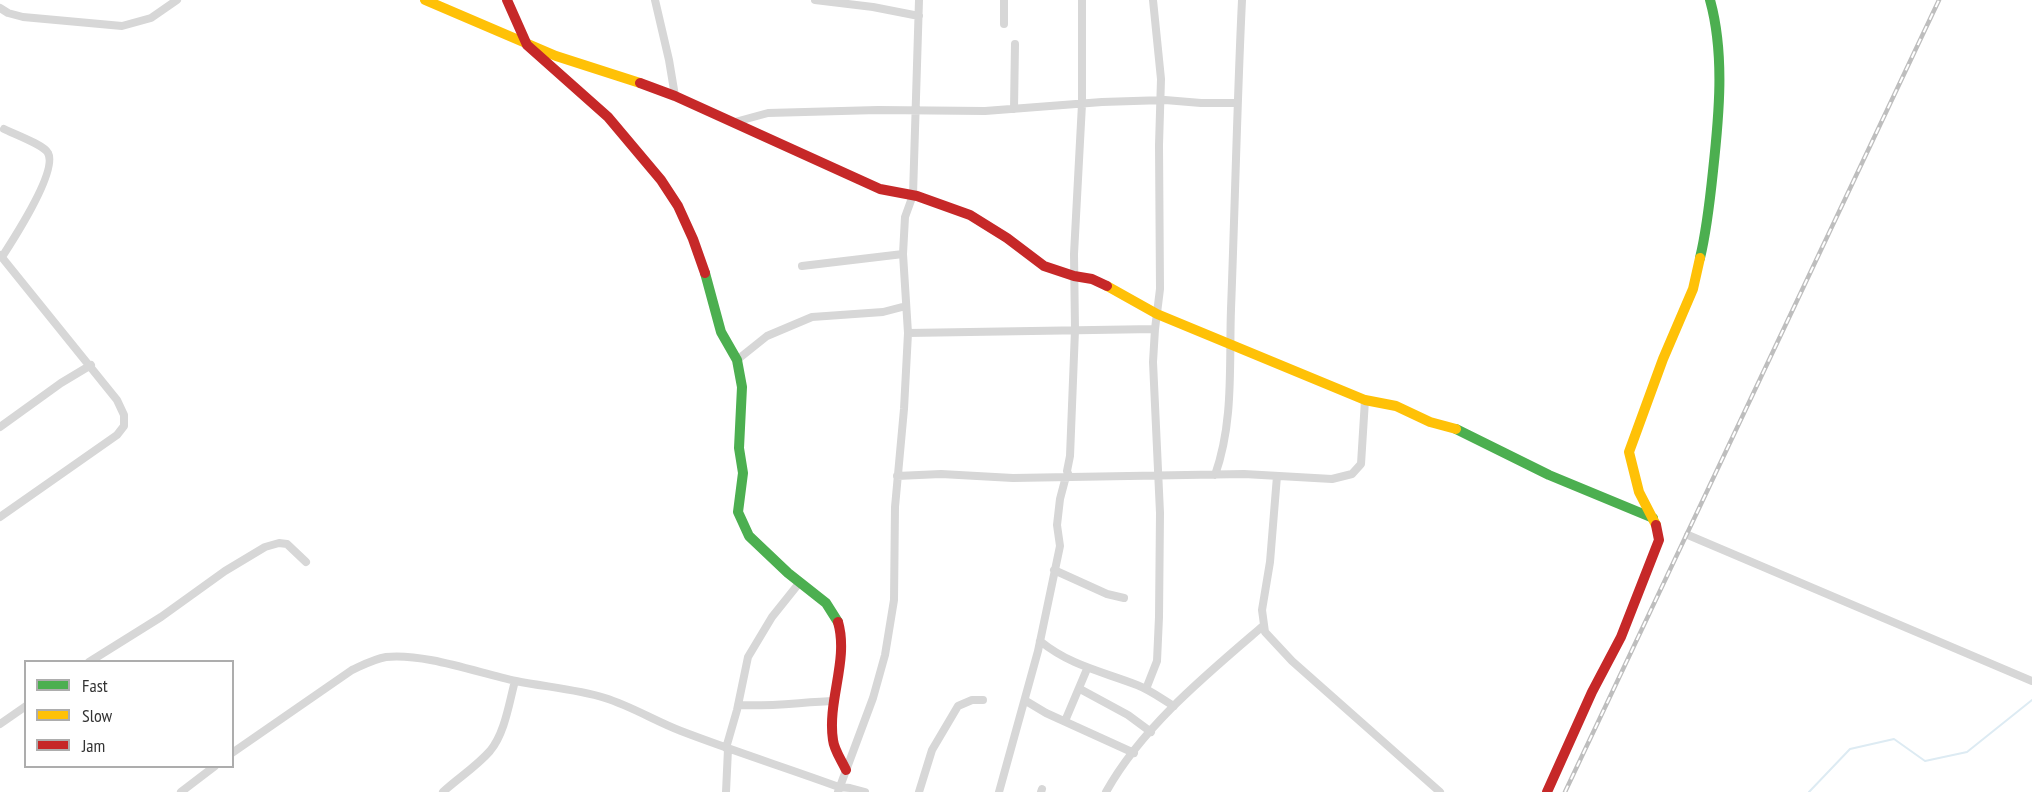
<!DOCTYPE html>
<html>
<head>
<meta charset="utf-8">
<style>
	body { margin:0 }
	#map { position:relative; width:2032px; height:792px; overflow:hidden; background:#fff; font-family:"PT Sans Narrow",sans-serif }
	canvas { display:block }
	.legend { position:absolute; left:24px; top:660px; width:210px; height:108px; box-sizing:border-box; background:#fff; border:2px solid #adadad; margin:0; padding:8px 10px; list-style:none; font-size:18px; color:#333 }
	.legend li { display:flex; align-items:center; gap:12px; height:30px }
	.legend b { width:30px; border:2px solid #adadad }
</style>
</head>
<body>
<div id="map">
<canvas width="2032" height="792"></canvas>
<ul class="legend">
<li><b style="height:8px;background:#4caf50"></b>Fast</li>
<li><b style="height:8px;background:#ffc107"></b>Slow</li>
<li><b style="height:8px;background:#c62828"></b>Jam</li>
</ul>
</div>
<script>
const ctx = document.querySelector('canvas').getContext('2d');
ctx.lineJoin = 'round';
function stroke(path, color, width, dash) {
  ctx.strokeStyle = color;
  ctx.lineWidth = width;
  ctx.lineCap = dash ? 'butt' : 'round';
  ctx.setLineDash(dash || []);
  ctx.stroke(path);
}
stroke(new Path2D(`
	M1809 792 1850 749 1894 739 1925 761 1967 752 2032 700`), '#ddebf3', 2);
stroke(new Path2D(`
	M655 0 669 60 675 96
	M815 0 873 7 919 16
	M1004 0V24
	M0 8 8 13 23 17 122 26 151 18 177 0
	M1014 109 1015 44
	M735 122 768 113 878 110 985 111 1102 102 1165 100 1201 103H1236
	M0 255 117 400 124 415V426L117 435 0 517
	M2 257C13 240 58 171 48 153 44 145 14 134 4 129
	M802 266 903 254
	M908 333 1155 329
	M737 360 767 336 812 317 883 312 906 306
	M0 427 61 383 91 365
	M1215 475C1234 422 1229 365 1231 309 1235 206 1237 103 1242 0
	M897 476 941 474 1013 478 1244 474 1332 479 1352 474 1361 464 1365 400
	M1277 476 1270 562 1262 610 1265 632 1292 661 1440 792
	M1688 535 2032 681
	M1054 570 1107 594 1124 598
	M1040 641C1071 666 1101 671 1137 685 1150 690 1162 699 1174 706
	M89 662 161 617 225 571 265 547 279 543 287 544 306 562
	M1080 689 1128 715 1151 732
	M1146 689 1157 661 1159 617 1160 513 1153 362 1155 329 1160 289 1159 145 1161 79 1153 0
	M1026 701 1046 713 1134 753
	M738 705C770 707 802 702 835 701
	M1065 721 1087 669
	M0 724 26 706
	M726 748 737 710 748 657 772 617 800 582
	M232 753 352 670C363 665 374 659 386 657 425 653 478 673 516 681 546 687 576 689 605 698 631 706 655 721 681 731 733 751 787 768 839 787L850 788 865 792
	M181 792 215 766
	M443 792C458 778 476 767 490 751 505 733 509 703 515 681
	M726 792 728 749
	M838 792 873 698 885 655 894 600 895 507 904 409 908 333 903 254 905 217 913 195 919 0
	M919 792 932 750 958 706 972 700H983
	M999 792 1038 651 1060 546 1057 525 1060 499 1065 480 1069 476 1067 471 1070 456 1075 330 1074 254 1082 104V0
	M1041 792 1042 789
	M1106 792C1142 727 1207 674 1263 626`), '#d7d7d7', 8);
stroke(new Path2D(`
	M1700 258C1707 229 1710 200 1713 171 1719 116 1725 54 1710 0
	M705 273 721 332 737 360 742 387 739 448 743 473 738 512 749 536 788 573 826 603 838 622
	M1456 429 1549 475 1653 518`), '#4caf50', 10);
stroke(new Path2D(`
	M425 0 556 56 640 83
	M1107 286 1157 314 1365 400 1396 406 1430 422 1456 429
	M1656 525 1639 492 1629 452 1663 359 1693 289 1700 258`), '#ffc107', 10);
stroke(new Path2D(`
	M507 0 527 45 608 117 661 180 678 206 693 239 705 273
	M640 83 675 96 880 189 917 196 970 215 1007 238 1044 266 1074 276 1092 279 1107 286
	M838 622C849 660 827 701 833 740 834 750 842 761 846 770
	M1547 792 1592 692 1621 637 1659 540 1656 525`), '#c62828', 10);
const rail = new Path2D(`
	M1565 792 1939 0`);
stroke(rail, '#bebebe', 4.5);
stroke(rail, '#fff', 2, [7]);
</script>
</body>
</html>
